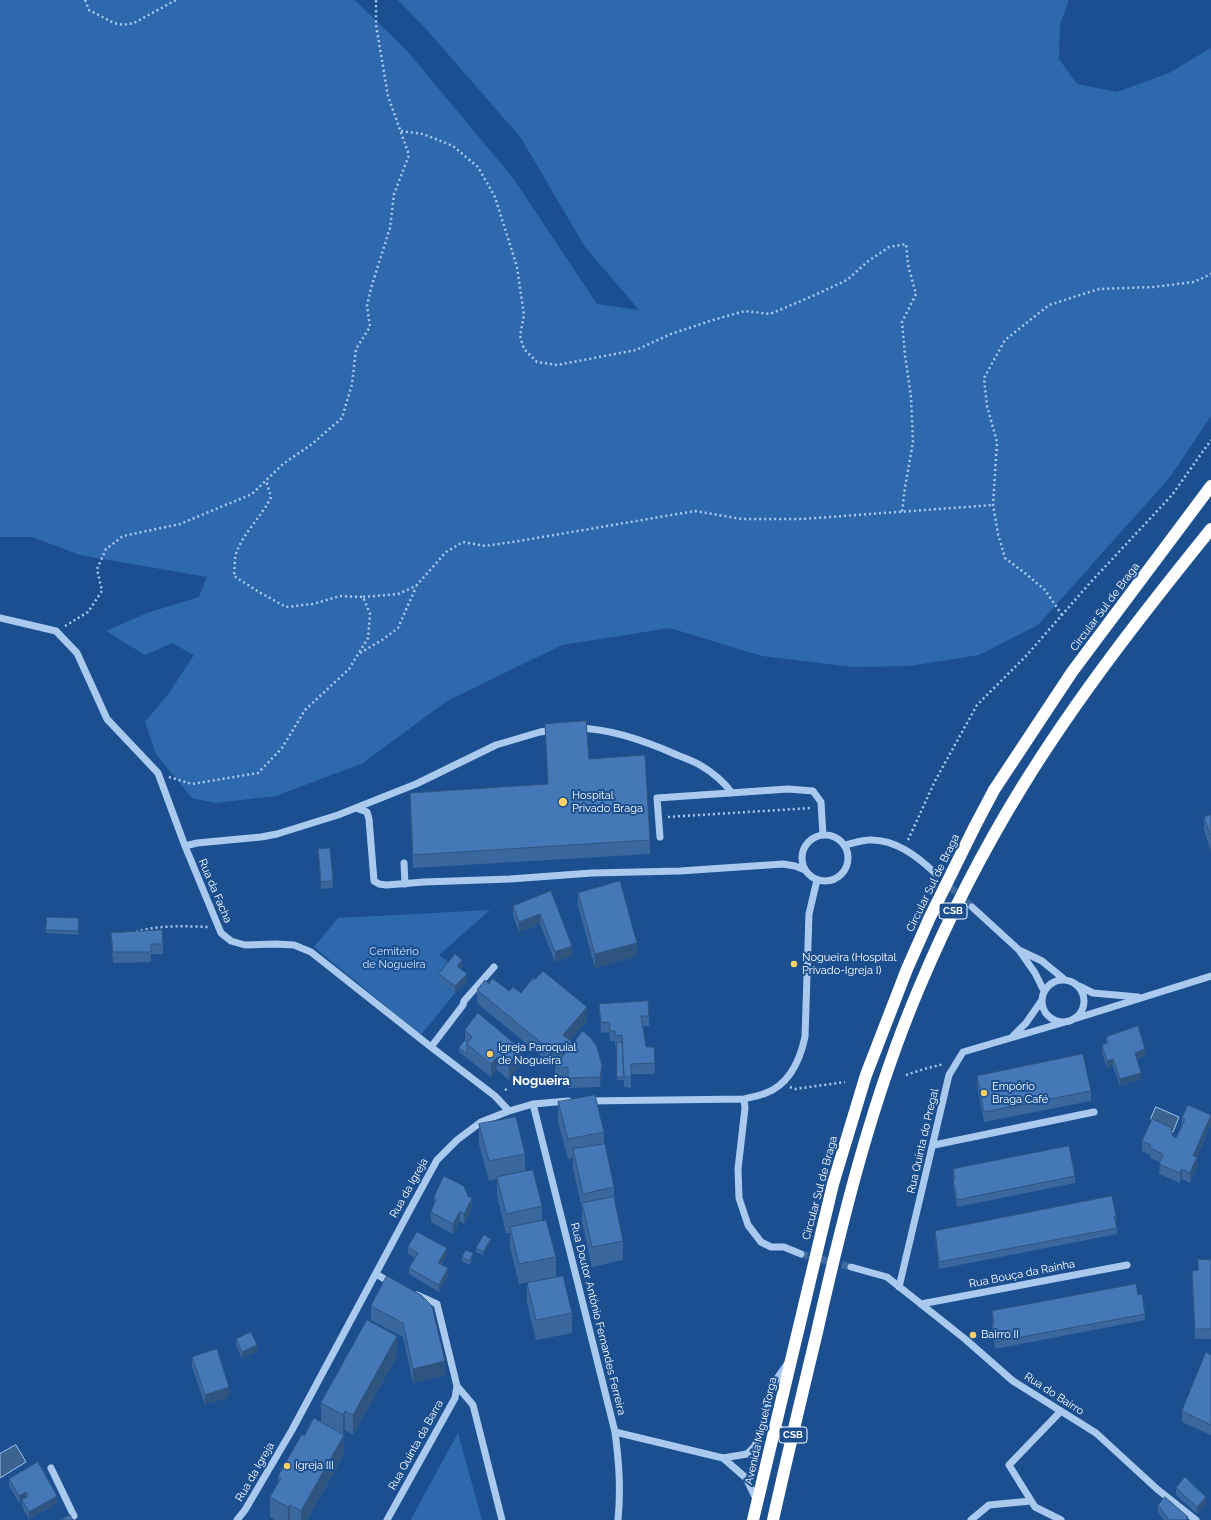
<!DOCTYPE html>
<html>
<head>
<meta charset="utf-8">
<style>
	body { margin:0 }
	canvas { display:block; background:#1b4f8f }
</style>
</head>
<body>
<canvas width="1211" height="1520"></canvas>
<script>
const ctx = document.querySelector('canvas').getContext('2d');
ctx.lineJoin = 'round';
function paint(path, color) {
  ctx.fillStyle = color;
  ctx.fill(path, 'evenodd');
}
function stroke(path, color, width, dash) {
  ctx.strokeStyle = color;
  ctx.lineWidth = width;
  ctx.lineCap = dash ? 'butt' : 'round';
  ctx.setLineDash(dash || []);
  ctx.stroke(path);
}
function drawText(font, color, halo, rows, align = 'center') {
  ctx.font = font + ' Raleway,sans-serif';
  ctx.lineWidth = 4;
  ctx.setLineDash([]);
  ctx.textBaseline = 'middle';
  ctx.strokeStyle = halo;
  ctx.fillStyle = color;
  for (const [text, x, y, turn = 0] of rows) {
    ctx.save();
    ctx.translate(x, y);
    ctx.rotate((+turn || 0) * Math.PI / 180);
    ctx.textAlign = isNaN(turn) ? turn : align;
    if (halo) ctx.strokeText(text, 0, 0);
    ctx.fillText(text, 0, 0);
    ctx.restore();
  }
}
paint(new Path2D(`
	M0 0H355L408 52 513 178 597 304 639 310 585 247 521 138 427 30 398 0H1069L1060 24 1059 59 1077 84 1117 92 1169 73 1211 48V416L1170 477 1038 625 979 655 909 666 852 667 762 656 670 628 562 645 447 701 363 763 276 796 215 803 192 798 156 754 145 722 169 693 194 655 172 643 145 655 106 631 147 613 199 597 207 577 80 555 32 537H0Z
	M490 910 439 955 452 965 455 993 421 1035 314 947 338 918Z
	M458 1433 482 1520H411V1519Z`), '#2e69ad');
const water = new Path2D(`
	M1156 1107 1179 1117 1173 1132 1165 1129 1166 1126 1151 1119Z
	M16 1445 26 1462 0 1478V1454Z`);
paint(water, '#3c6290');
stroke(water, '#9cc4f0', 1);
stroke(new Path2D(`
	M935 873 972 907
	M801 1254 851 1267`), '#3d69a0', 7, [7, 3.5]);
stroke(new Path2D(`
	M85 0 89 10 114 23 123 25 134 23 176 0
	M401 131 423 134 453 146 478 167 495 197 517 267 524 315 520 336 524 349 537 362 557 365 636 350 671 334 713 320 745 311 770 314 815 295 847 280 867 262 889 247 906 244 908 265 916 294 902 322 905 355 911 397 913 442 905 487 902 512
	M363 597 398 594 416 586 446 552 463 542 485 546 519 541 695 511 742 519H802L993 505
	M1062 615 1045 590 1025 573 1005 558 998 534 993 505 997 442 987 406 984 378 1005 340 1049 305 1099 289 1153 287 1194 282 1211 274
	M65 626 88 612 102 591 97 569 106 549 123 536 180 524 252 494 283 464 312 444 342 418 352 384 356 349 370 327 367 306 371 288 390 228 394 194 409 155 388 96 376 25V0
	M360 653 382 640 398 628 416 587
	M169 777 192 784 258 773 282 748 305 710 349 669 368 638 370 614 363 597 340 596 313 604 286 607 259 592 234 576C235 568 234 558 237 551 245 531 262 516 271 497L266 480
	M668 817 811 808
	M908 840 935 781 977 705 1026 656 1089 584 1172 495 1211 440
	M136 932C159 925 184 926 208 927
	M906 1075 924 1069 944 1064
	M790 1087 795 1089 845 1082
	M505 1089 509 1092`), '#a9c9ee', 2.5, [2, 3]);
stroke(new Path2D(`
	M0 618 56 631 77 653 107 719 158 773 185 846 221 933 231 941 245 945 276 944 294 945 311 952 431 1047 495 1096 509 1111
	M578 728C612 729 646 741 677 755 685 758 693 761 700 765 712 772 724 782 732 793
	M356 808 367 812 369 819 374 881 379 884 386 885 424 882 510 879 592 873 680 871 783 864 795 866 805 870
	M802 858a23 23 0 1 1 46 0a23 23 0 1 1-46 0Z
	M660 837 657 798 788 789 813 791 821 802 823 835
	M844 845C852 844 861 840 869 840 895 839 917 856 935 873
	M185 846 197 843 261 837 277 834 309 824 338 815 416 784 496 745 540 732 553 730
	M404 863 405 884
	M972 907 1019 950 1035 973 1044 991
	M1021 951 1042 961 1065 980
	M1042 1001a21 21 0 1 1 42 0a21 21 0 1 1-42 0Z
	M1079 986 1093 993 1138 997
	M1074 1019 1211 976
	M1013 1036 1026 1023 1042 1000
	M431 1047 463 1005 464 1001 494 967
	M744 1099 745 1108 738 1169 739 1198 748 1225 761 1242 771 1247H784L801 1254
	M586 1101 744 1099C751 1097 759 1096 766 1093 790 1084 800 1060 805 1037L809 914 817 880
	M533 1104 615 1432 723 1458 747 1454 754 1447 759 1437 774 1383 787 1364
	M934 1145 1094 1112
	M851 1267 887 1277 965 1339 1013 1381 1096 1433 1157 1489 1196 1520
	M376 1274 393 1284
	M899 1287 949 1075 963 1052 1065 1022
	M921 1304 1127 1265
	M457 1386 473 1405 502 1520
	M1060 1412 1009 1465 1035 1507 1061 1520
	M615 1432C619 1463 621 1488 618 1520
	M723 1458 746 1478 757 1501
	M51 1468 74 1516
	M237 1520 245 1510 292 1430 413 1204 437 1160 457 1140 481 1122 509 1111 533 1104 568 1101
	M387 1520 455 1398 457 1386 437 1304 417 1295
	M971 1520 989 1505 1031 1501`), '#a9c9ee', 7);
stroke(new Path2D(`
	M753 1520 833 1184 866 1075 907 969 930 917 975 826 994 790 1072 672 1211 486
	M773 1520C787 1457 802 1395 817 1332 843 1216 872 1099 919 988 948 919 982 852 1022 787 1078 696 1144 612 1211 529`), '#fff', 12);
paint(new Path2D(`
	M545 724 589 759 650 840V854L413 868 410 806V793L548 784 545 737Z
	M1211 815V852L1204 830V817Z
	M318 849 333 881V888L321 889Z
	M551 891 572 956 555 962 540 924 519 932 513 916V906Z
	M578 893 637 956 595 968 578 906Z
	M47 917 79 918 78 935 46 933Z
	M111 933 163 944V954H151V962L113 963Z
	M462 967 461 969 467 981 455 993 439 980V974Z
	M489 984 509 991 521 993 587 1021 570 1040 572 1045 602 1076 600 1087 568 1088V1077L556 1078 555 1076V1066L557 1063 553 1060 550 1063 477 1003V990Z
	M599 1004 649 1016V1026H643L646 1047 655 1063V1074H631V1088L624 1087V1080H617V1046H615V1041H610L609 1032 601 1033Z
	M465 1030 521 1063 509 1080 497 1070 491 1077 459 1052V1048L465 1040Z
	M1106 1037 1145 1056 1136 1059 1141 1079 1120 1086 1113 1066 1107 1068 1102 1052V1045L1106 1044Z
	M977 1076 1091 1091V1101L984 1122 977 1086Z
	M558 1102 604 1132V1144L614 1187V1197L623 1241V1260L592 1267 582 1222V1209L573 1169V1158L568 1159 558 1122Z
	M1182 1118 1211 1125 1197 1157V1167L1190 1183 1182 1179 1180 1183 1159 1174 1160 1162 1150 1158V1155L1142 1151V1141L1172 1134 1173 1136 1176 1138 1182 1124Z
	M479 1124 525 1154V1171L542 1206V1221L556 1257V1277L519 1284 510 1247V1233H506L497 1196V1179L489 1181 479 1144Z
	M953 1169 1075 1176V1183L957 1207 953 1186Z
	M434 1197 472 1208 464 1224 460 1221 453 1234 431 1222V1212L434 1205Z
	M1116 1216V1223L1117 1228V1234L939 1269 935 1238V1231Z
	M491 1242 483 1255 476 1252V1248Z
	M408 1247 447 1255 441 1265 448 1275 439 1292 409 1274V1268L415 1258 408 1254Z
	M462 1257H473L470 1265 462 1261Z
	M1211 1260V1339H1195L1192 1281V1271L1198 1270Z
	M387 1276 445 1375 413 1383 403 1337 371 1320V1306Z
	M527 1283 572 1313V1333L536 1340 527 1303Z
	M1138 1295 1145 1314V1320L995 1349 992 1330V1323H993L992 1318V1311Z
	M236 1339 257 1352 242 1358 236 1345Z
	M1211 1355V1435L1182 1422V1411Z
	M397 1356 353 1435 345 1430 343 1434 344 1454 307 1520H275L270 1517V1497L278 1484V1476L304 1436 321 1422V1403Z
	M192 1357 229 1397 205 1405 192 1367Z
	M9 1479 57 1503 29 1519 22 1507V1502L19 1503 9 1486Z
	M1176 1488 1206 1504 1197 1514 1176 1495Z
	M1158 1505 1188 1520H1164L1158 1512Z`), '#3a679d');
paint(new Path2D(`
	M540 914V924L519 932V922Z
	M637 943V956L595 968V954Z
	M572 946V956L555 962V952Z
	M462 960V967L457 973V966Z
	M467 974V981L455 993V986Z
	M587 1007V1021L563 1048V1035Z
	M572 1042V1055L562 1067V1054Z
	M553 1047V1060L550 1063V1050Z
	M521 1049V1063L509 1080V1066Z
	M1145 1049V1056L1135 1059V1053Z
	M497 1057V1070L491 1077V1064Z
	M1113 1059V1066L1107 1068V1061Z
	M602 1066V1076L600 1087V1077Z
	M1141 1073V1079L1120 1086V1079Z
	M1211 1115V1125L1193 1166V1156Z
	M1197 1157V1167L1190 1183V1173Z
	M1182 1169V1179L1180 1183V1173Z
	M472 1198V1208L464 1224V1214Z
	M460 1211V1221L453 1234V1224Z
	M491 1239V1242L483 1255V1252Z
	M447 1248V1255L438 1270V1263Z
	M473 1253V1257L470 1265V1261Z
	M448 1268V1275L439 1292V1285Z
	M397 1336V1356L353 1435V1415Z
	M257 1345V1352L242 1358V1352Z
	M445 1361V1375L413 1383V1369Z
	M229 1387V1397L205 1405V1395Z
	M345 1411V1430L343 1435V1415Z
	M344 1435V1454L307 1520H301V1511Z
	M26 1492V1499L22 1500V1502L19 1503V1496Z
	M57 1496V1503L29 1519V1512Z
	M1206 1497V1504L1197 1514V1507Z
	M290 1505V1520H288V1507Z`), '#305480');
const building = new Path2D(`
	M586 721 589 759 645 755 650 840 413 855 410 793 548 784 545 724Z
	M1211 815V839L1204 817Z
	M330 848 333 881 321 882 318 849Z
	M620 881 637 943 595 954 578 893Z
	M551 891 572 946 555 952 540 914 519 922 513 906Z
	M47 917 79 918 78 931 46 930Z
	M162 930 163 944H151V952H113L111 933Z
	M455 954 462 960 457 966 467 974 455 986 439 974Z
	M543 971 587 1007 563 1035 572 1042 562 1054 553 1047 550 1050 477 990 485 980 489 984 492 978 509 991 513 987 521 993 533 978 534 980Z
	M648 1001 649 1016H641L646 1047H654L655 1063 631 1064V1077H624L622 1035 615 1036V1031H610L609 1022 601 1023 599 1004Z
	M478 1013 521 1049 509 1066 497 1057 491 1064 467 1044 472 1037 465 1030Z
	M1138 1026 1145 1049 1135 1053 1141 1073 1120 1079 1113 1059 1107 1061 1102 1045 1108 1043 1106 1037Z
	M583 1031 591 1038 596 1045 599 1054 602 1066 600 1077 568 1078V1067L556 1068 555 1066Z
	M465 1040 468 1043 467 1044V1054L459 1048Z
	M617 1042H622L624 1077H617Z
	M1083 1054 1091 1091 984 1112 977 1076Z
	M595 1095 604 1132 568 1139 558 1102Z
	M1188 1105 1211 1115 1193 1156 1197 1157 1190 1173 1182 1169 1180 1173 1159 1164 1163 1154 1150 1148 1151 1145 1142 1141 1152 1119 1172 1128 1171 1131 1173 1136 1176 1138 1185 1119 1182 1118Z
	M516 1117 525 1154 489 1161 479 1124Z
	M605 1144 614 1187 583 1194 573 1149Z
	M1069 1146 1075 1176 957 1200 953 1179H955L953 1169Z
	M533 1170 542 1206 506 1214 497 1177Z
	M444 1176 464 1186 468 1196 472 1198 464 1214 460 1211 453 1224 431 1212 436 1199 434 1197Z
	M1112 1196 1116 1216H1114L1117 1228 939 1262 935 1231Z
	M614 1197 623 1241 592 1247 582 1203Z
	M546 1220 556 1257 519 1264 510 1227Z
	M417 1232 447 1248 438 1263 448 1268 439 1285 409 1268 418 1253 408 1247Z
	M484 1235 491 1239 483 1252 476 1248Z
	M466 1250 473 1253 470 1261 462 1257Z
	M1198 1259 1211 1260V1329H1195L1192 1271 1198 1270Z
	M387 1276 421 1295 432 1306 445 1361 413 1369 403 1323 371 1306Z
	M563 1276 572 1313 536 1320 527 1283Z
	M1136 1284 1138 1295 1142 1294 1145 1314 995 1342 992 1323H994L992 1311Z
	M367 1320 397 1336 353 1415 345 1411 343 1415 321 1403Z
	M251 1332 257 1345 242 1352 236 1339Z
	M217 1349 229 1387 205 1395 192 1357Z
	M1206 1352 1211 1355V1425L1182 1411Z
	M314 1418 344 1435 301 1511 290 1505 288 1507 270 1497 281 1478 278 1476 302 1434 304 1436Z
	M38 1462 57 1496 29 1512 22 1500 28 1496 26 1492 19 1496 9 1479Z
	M1185 1477 1206 1497 1197 1507 1176 1488Z
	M1165 1497 1188 1517 1185 1520H1169L1158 1505Z
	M70 1515 73 1520H61Z`);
paint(building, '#4478b7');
stroke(building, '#305480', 1);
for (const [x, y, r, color] of [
	[563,802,5,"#ffd166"],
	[794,964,4,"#ffd166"],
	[490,1054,4,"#ffd166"],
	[984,1093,4,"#ffd166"],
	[973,1335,4,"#ffd166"],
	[287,1466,4,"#ffd166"]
]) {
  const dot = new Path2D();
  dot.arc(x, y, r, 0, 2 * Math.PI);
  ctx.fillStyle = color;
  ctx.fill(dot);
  stroke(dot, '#1b4f8f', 1.5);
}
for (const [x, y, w] of [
	[953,911,28],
	[793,1435,28]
]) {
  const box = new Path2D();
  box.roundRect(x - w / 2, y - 8, w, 16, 3);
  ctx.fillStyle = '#1b4f8f';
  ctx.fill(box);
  stroke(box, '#fff', 1);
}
drawText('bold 10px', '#fff', null, [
	["CSB",953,911],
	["CSB",793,1435]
]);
drawText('11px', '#fff', '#1b4f8f', [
	["Circular Sul de Braga",1105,607,-53],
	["Circular Sul de Braga",933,883,-64],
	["Rua da Facha",215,891,67],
	["Rua Quinta do Pregal",923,1141,-77],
	["Rua da Igreja",409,1188,-61],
	["Circular Sul de Braga",820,1188,-75],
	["Rua Bouça da Rainha",1022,1274,-11],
	["Rua Doutor António Fernandes Ferreira",598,1319,76],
	["Rua do Bairro",1054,1394,33],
	["Avenida Miguel Torga",761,1431,-77],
	["Rua Quinta da Barra",416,1445,-61],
	["Rua da Igreja",255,1472,-60]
]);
drawText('11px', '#fff', '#1b4f8f', [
	["Hospital",572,796],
	["Privado Braga",572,809],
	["Nogueira (Hospital",802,958],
	["Privado-Igreja I)",802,971],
	["Igreja Paroquial",498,1048],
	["de Nogueira",498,1061],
	["Empório",992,1087],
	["Braga Café",992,1100],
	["Bairro II",981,1335],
	["Igreja III",295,1466]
], 'left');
drawText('11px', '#cfe3fa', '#1b4f8f', [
	["Cemitério",394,952],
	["de Nogueira",394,965]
]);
drawText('bold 13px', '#fff', '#1b4f8f', [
	["Nogueira",541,1081]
]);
</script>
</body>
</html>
